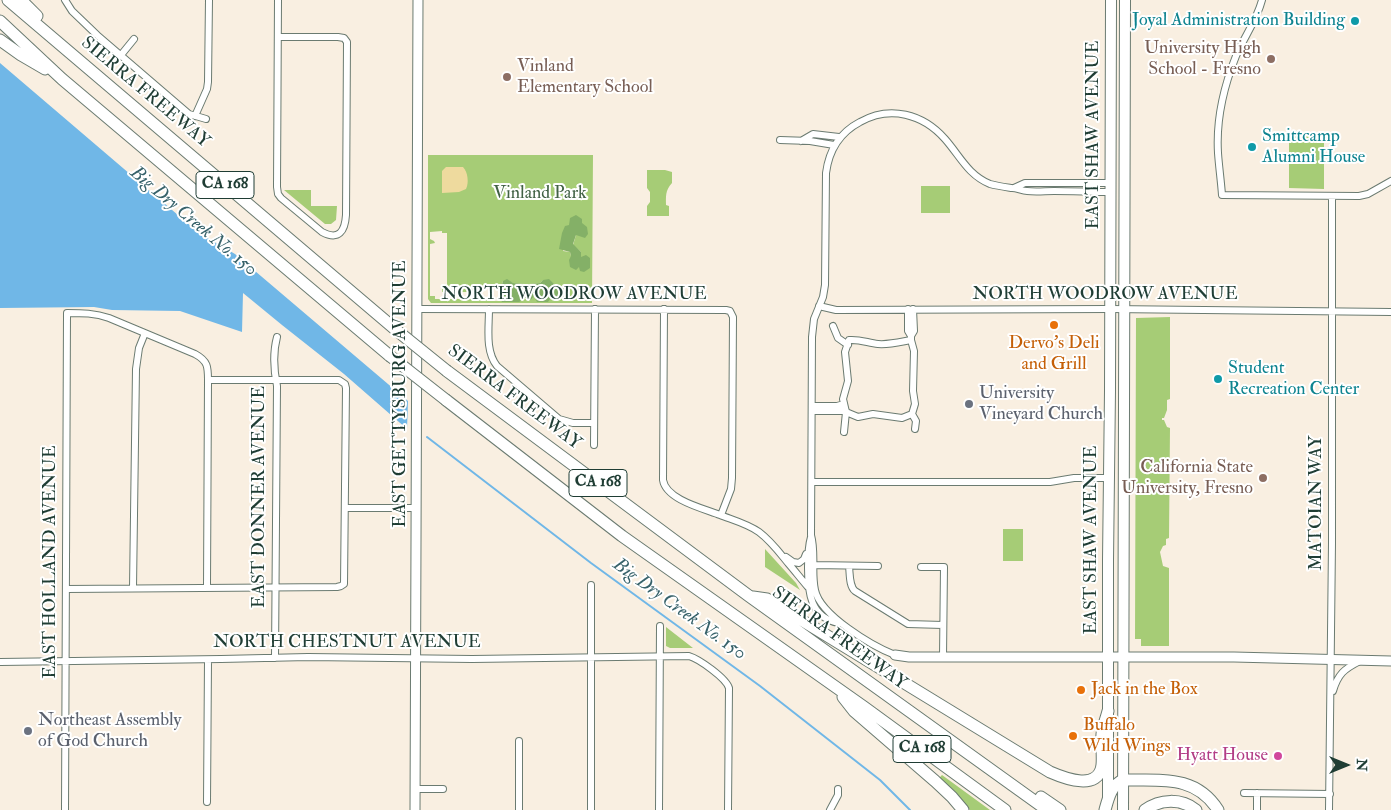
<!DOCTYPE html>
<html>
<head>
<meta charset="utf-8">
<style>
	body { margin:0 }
	#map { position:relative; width:1391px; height:810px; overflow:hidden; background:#f9efe1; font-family:"IM FELL Double Pica",serif }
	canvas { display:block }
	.north { position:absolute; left:1321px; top:740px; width:50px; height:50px; -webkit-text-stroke:4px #fff; paint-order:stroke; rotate:90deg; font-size:14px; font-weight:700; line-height:20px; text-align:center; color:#1f3d34 }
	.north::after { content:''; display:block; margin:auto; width:18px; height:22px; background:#1f3d34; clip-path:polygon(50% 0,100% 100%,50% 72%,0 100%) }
</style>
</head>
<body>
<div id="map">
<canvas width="1391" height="810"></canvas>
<div class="north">N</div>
</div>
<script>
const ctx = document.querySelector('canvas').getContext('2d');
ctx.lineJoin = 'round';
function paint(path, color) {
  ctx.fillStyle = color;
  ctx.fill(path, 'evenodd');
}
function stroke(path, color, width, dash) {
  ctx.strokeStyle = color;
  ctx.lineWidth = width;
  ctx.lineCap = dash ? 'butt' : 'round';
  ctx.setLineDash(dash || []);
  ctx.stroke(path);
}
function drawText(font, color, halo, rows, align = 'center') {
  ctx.font = font + ' "IM FELL Double Pica",serif';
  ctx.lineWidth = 4;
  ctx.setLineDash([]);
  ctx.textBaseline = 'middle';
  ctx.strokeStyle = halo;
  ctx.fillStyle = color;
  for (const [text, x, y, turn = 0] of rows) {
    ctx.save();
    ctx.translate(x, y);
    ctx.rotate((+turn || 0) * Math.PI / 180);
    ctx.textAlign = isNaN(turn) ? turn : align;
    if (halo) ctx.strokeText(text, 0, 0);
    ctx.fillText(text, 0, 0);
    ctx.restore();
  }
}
paint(new Path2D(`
	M1289 133H1324V189L1289 188Z
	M428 155H593L592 303H431L428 299ZM569 226 576 235 573 245 581 252 580 257 571 256 570 252 563 251ZM442 231V233H447V286H442V292H443V287H459L460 292H473V287H480V292L483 291V287H499L500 300 499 301H491V299H435V296H430V244L435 243 434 241 430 239V232ZM543 280 535 297 538 289H537L532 299 527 300 523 297 512 301 501 300V288L503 281 513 283 525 284 528 286 529 284 540 283Z
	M647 170H665L672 172V183C665 191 666 196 666 205L669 206V216H647V206L650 202V192L647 188Z
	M921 186H950V213H921Z
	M284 190H311V206H337L336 220 331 224H325Z
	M1170 317V399L1167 400V410L1164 418H1162V420H1164L1167 427 1170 428 1169 538 1166 539V545L1163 546 1160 552 1163 566 1169 568V646H1141V639H1135L1136 318Z
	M1003 529H1023V561H1003Z
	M765 549 796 583 800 590 765 567Z
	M666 627 693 648H670L666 646Z
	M942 775 990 810H970L939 778Z`), '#a6cc76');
paint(new Path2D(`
	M576 215 582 219V223L587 227 588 234 585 238 576 235 573 244 581 252V257L586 255 590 258V268L584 272 580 271 579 267 576 270 570 267 569 260 571 256 570 252 559 249 562 233 565 226 569 225 570 218Z
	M507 279 513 283 525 284 527 286 529 284 540 283 543 280 549 279 554 284 560 285 562 292 557 297 552 296 548 302H537L535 298 538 289 532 299 530 300 523 297V300L519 302H502L501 300V288L503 281Z`), '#84b067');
paint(new Path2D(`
	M446 167H463C468 172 469 183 466 189L459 192 442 193V171Z`), '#eeda9e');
paint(new Path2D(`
	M0 63 199 233 235 254 408 401 407 429 344 374 282 325 243 293 242 332 180 311 112 310 94 307 0 308Z`), '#70b7e7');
stroke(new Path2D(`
	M427 437 591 563 760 686 880 780 910 810`), '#70b7e7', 2);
const street = new Path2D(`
	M65 0 72 11 97 35 189 114 206 119
	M1262 0C1257 20 1244 37 1236 56 1224 86 1216 120 1218 153 1219 167 1221 181 1222 195L1359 196 1368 194 1391 181
	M278 37H338L344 38 347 42 346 215C345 231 339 241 322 232L281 198 278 194 277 187 278 0
	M121 55 134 39
	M195 116 207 89 208 82 209 0
	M780 140 810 141 834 145
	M801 141 813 134 839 137
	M1014 188 1025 183H1111
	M819 306 836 310 1110 309 1391 312
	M417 309 726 310 730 311 733 317 732 478 731 489 721 515
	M489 309C489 328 485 351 497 366L559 419 573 423H594
	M664 309 663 480C666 500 705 509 720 515 733 520 748 524 759 532 771 541 779 552 788 563 795 571 801 579 808 587
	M908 309V331L911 336 914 331 913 309
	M833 326 838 338 848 345
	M911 336V340L914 351 913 391 915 404 912 414 902 418 873 414 858 417 846 412 843 399 848 381 845 352 849 340C860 339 868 343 878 344 889 345 900 342 911 340
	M812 406H837L844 404
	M812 411H846
	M912 414 916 421 915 429
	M844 432 846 412
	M594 445 595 309
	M812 482H1050L1074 478H1108
	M345 508H417
	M811 537C808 547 808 557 808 568 808 592 810 618 839 623
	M786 557 793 562 799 563 804 559 806 554
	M814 565 878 566
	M849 566C850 574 849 586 855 591L908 624 943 625
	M921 567H944L943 657
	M133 588 136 369 139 348 145 333
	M66 589 337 587 341 586 344 584 346 388 345 384 339 380H208
	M895 655C872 646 820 615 815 590 811 572 816 553 811 535L812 337 814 319 823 297 825 285 826 173C829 150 839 133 860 122 890 105 923 114 945 139 960 156 968 175 990 184 997 186 1005 187 1012 188 1017 188 1022 191 1027 191 1036 192 1045 191 1054 191 1073 191 1092 192 1111 192
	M275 658 277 386C274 371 273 352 277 337
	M0 662 221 659 308 657 472 659 689 656C699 659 726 678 729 688L728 810
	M1333 691C1338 674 1344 669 1360 661
	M415 789H443
	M1244 793 1330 794
	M1257 793V810
	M207 802 208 660
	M65 810 67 313C82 313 95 313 109 318L195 354C208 361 208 367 208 380L207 588
	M519 810V741
	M591 810V585
	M659 810 660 626
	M830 810 838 795V789
	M1329 810 1332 543V196`);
const secondary = new Path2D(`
	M895 655 909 657H1234L1391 661
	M415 810 418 0`);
const primary = new Path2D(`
	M1108 799V560L1110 391 1111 0
	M1123 810 1125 0`);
const highway = new Path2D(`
	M8 0 395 329
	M21 0 37 16
	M0 21 62 79 390 356
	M0 40 21 55 45 69
	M447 371 749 596 1047 810
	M446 400 622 536 864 707 1005 810
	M753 597 767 599 1050 772C1066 779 1099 791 1102 765 1103 755 1101 744 1102 734 1103 726 1106 719 1108 711
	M843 697 854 711 935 781 952 797 963 810
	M1041 797 1060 810
	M1105 810C1108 799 1111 785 1123 780 1160 781 1195 774 1218 810
	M1145 810C1160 799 1181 798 1196 810`);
stroke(street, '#6b7b71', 8);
stroke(secondary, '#6b7b71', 11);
stroke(primary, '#6b7b71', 12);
stroke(highway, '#6b7b71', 13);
stroke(street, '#fff', 6);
stroke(secondary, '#fff', 9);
stroke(primary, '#fff', 10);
stroke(highway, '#fff', 11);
const highwayBridge = new Path2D(`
	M395 329 447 371
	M390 356 446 400`);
stroke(highwayBridge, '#6b7b71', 13, []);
stroke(highwayBridge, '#fff', 11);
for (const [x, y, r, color] of [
	[1355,21,5,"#0f9aa8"],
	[1271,59,5,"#8d6e63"],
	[507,77,5,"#8d6e63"],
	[1252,147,5,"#0f9aa8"],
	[1054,325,5,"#e8710a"],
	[1218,379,5,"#0f9aa8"],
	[969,404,5,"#6b7280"],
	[1263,478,5,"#8d6e63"],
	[1081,690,5,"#e8710a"],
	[28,731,5,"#6b7280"],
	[1073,736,5,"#e8710a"],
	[1278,756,5,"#d1479c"]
]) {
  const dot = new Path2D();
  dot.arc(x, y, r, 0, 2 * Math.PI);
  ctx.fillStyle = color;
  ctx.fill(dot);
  stroke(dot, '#fff', 2);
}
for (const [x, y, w] of [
	[225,185,58],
	[598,483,58],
	[922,749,58]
]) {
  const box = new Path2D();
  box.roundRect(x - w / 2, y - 13.5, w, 27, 4);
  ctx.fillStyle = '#fff';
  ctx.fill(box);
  stroke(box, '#1f3d34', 1);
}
drawText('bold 16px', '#1f3d34', null, [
	["CA 168",225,185],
	["CA 168",598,483],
	["CA 168",922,749]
]);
drawText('18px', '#0d838f', '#fff', [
	["Joyal Administration Building",1345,21,"right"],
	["Smittcamp",1262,137],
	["Alumni House",1262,158],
	["Student",1228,369],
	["Recreation Center",1228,390]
], 'left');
drawText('18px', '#785e54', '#fff', [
	["University High",1261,49],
	["School - Fresno",1261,70],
	["Vinland",517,67,"left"],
	["Elementary School",517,88,"left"],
	["California State",1253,468],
	["University, Fresno",1253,489]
], 'right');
drawText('18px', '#1f3d34', '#fff', [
	["SIERRA FREEWAY",145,93,40],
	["EAST SHAW AVENUE",1094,135,-90],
	["NORTH WOODROW AVENUE",574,295],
	["NORTH WOODROW AVENUE",1105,295],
	["EAST GETTYSBURG AVENUE",401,394,-90],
	["SIERRA FREEWAY",514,398,37],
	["EAST DONNER AVENUE",260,497,-90],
	["MATOIAN WAY",1317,503,-90],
	["EAST SHAW AVENUE",1092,540,-90],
	["EAST HOLLAND AVENUE",51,562,-90],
	["SIERRA FREEWAY",839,639,36],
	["NORTH CHESTNUT AVENUE",347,643]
]);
drawText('18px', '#416144', '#fff', [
	["Vinland Park",540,194]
]);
drawText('18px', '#c56008', '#fff', [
	["Dervo’s Deli",1054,344,"center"],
	["and Grill",1054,365,"center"],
	["Jack in the Box",1091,690],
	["Buffalo",1083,726],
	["Wild Wings",1083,747]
], 'left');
drawText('18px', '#5b616d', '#fff', [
	["University",979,394],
	["Vineyard Church",979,415],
	["Northeast Assembly",38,721],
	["of God Church",38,742]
], 'left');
drawText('18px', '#b23c85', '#fff', [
	["Hyatt House",1268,756]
], 'right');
drawText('italic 19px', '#37626a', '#fff', [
	["Big Dry Creek No. 150",193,222,40],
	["Big Dry Creek No. 150",679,610,36]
]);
</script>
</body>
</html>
